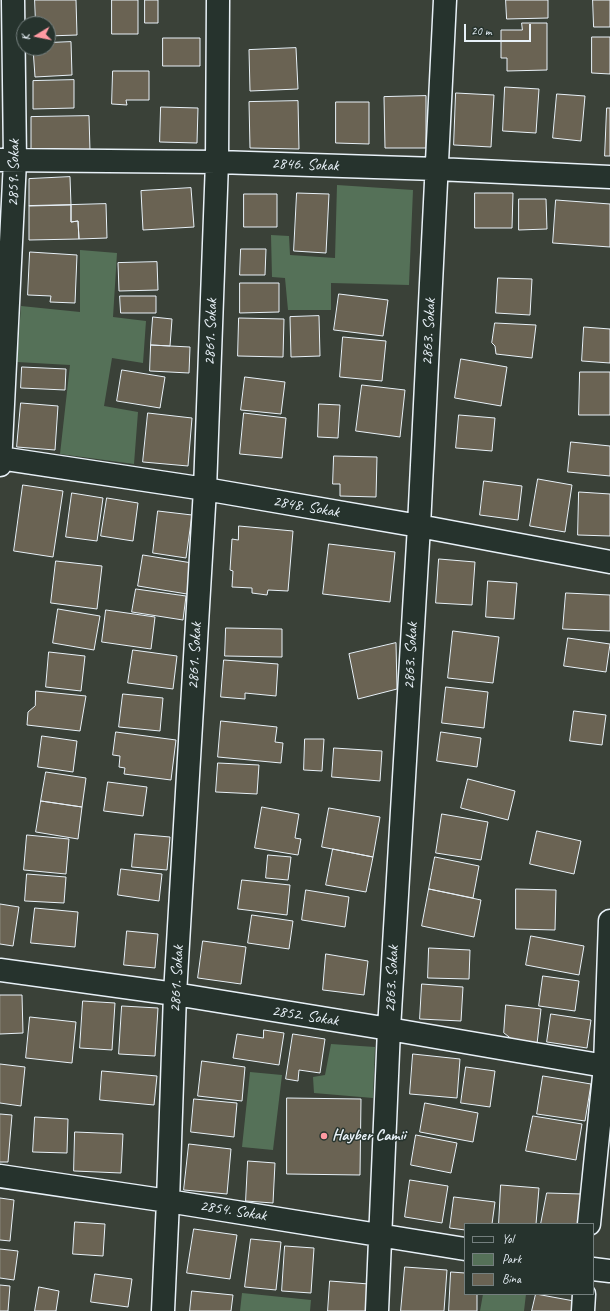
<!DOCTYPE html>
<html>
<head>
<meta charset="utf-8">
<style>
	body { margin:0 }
	#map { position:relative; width:610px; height:1311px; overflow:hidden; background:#3a4138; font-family:Caveat,sans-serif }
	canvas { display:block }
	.legend { position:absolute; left:464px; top:1223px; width:130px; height:72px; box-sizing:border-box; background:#26332d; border:1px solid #747f7e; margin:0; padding:5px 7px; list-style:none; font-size:12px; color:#e8f1f8 }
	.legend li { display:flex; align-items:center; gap:8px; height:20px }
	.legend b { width:20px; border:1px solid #747f7e }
	.north { position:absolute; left:16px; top:16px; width:40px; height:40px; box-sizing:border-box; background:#26332d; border:1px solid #747f7e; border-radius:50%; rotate:260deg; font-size:11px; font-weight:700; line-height:16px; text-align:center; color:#e8f1f8 }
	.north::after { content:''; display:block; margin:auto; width:14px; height:18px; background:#ff9aa2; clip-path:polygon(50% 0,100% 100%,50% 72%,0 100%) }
	.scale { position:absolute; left:464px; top:24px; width:67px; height:18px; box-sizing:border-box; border:2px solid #e8f1f8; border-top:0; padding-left:5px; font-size:12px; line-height:14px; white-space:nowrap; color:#e8f1f8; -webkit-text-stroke:3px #26332d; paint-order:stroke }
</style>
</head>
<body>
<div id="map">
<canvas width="610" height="1311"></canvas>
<ul class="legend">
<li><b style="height:5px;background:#26332d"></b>Yol</li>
<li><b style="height:11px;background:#557158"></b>Park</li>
<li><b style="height:11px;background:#6a6353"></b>Bina</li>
</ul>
<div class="north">K</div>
<div class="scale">20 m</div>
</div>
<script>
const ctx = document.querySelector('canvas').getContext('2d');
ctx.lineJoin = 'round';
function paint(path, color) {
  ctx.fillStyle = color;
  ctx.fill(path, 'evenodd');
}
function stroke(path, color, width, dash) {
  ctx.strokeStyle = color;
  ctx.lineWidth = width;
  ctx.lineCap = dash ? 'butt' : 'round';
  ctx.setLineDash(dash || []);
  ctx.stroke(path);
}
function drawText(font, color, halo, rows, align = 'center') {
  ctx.font = font + ' Caveat,sans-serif';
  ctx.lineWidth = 3;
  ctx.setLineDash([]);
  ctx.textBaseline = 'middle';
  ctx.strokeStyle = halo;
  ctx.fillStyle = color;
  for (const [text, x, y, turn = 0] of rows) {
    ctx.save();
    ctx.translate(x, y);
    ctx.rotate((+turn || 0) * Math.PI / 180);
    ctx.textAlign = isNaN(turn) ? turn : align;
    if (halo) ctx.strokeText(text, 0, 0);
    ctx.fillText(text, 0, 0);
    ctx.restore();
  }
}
paint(new Path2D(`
	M337 185 413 190 409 285 331 283V310H288L285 278 272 277 271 235 289 236 290 255 335 258Z
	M80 250 117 253 113 317 146 321 143 363 112 358 104 406 138 412 134 464 60 454 70 365 17 362 21 306 80 312Z
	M331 1044 375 1047 373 1098 314 1093 313 1077 325 1075Z
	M250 1072 282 1075 273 1150 242 1147Z
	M242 1293 311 1300 310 1311H240Z
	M483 1294H526L524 1311H480Z`), '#557158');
const building = new Path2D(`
	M35 0H76L77 35 48 36V24H36Z
	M112 0H138V34H112Z
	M145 0H158V23H145Z
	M506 0H548V18L507 19Z
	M593 0H610V27H594Z
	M522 23H547V70L507 71V58H501V30H522Z
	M592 37H610V74L592 73Z
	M163 38H200V66H163Z
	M71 42 72 75 35 77 33 48H48V43Z
	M296 48 298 89 250 91 249 50Z
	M113 71H149V100H126L127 105 112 104Z
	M74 80V108L33 109V81Z
	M505 87 539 89 536 133 503 131Z
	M456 93 494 95 491 147 454 145Z
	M557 94 585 96 581 141 553 138Z
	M426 96V148H385L384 97Z
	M298 101 299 149 250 148 249 102Z
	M336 102H369V144L336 143Z
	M161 107 198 108 197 143 160 142Z
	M607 108H610V156H605Z
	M89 116 90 151 31 152V117Z
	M70 177 71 205 29 206V179Z
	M191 188 194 227 143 230 141 191Z
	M297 193 329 194 326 253 294 251Z
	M475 193H513L512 228H475Z
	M244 194H277V227H244Z
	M519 199H546L547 229 519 230Z
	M556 200 610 204V247L553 243Z
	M106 204 107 238 79 239 78 221 71 222V205Z
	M71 205V222L78 221 79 239 29 240V206Z
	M241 249H266L265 275H240Z
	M30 252 77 255 75 303 50 302 51 296 28 295Z
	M157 262 158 290 119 291 118 263Z
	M498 278 532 279 530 315 496 313Z
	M240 283H279V312L240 313Z
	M339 294 388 300 383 336 334 330Z
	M120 296H156V313H121Z
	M319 316 320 356 291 357 290 317Z
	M153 317 172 319 170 346 151 345Z
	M239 318 284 319 283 357 238 356Z
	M495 323 536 325 532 358 496 354 495 346 492 343Z
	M584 327 610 329V363L582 361Z
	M343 337 386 341 382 381 340 377Z
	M151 345 190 347 189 373 150 371Z
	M461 359 507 367 501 406 455 398Z
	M22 367 66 369 65 390 21 388Z
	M122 370 165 377 160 408 117 401Z
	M580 372H610V415H579Z
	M245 377 285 382 281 414 241 410Z
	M362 385 405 390 400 437 356 431Z
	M21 403 58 406 55 450 17 447Z
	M319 404 340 405 338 438 318 437Z
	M148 413 192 418 188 466 143 462Z
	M244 413 286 418 282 458 240 454Z
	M459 415 495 418 492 451 456 448Z
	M571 442 610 446V476L568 472Z
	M334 456 377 457 376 497 340 496V484H333Z
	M538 479 572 485 565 532 530 526Z
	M484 481 522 486 518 520 480 515Z
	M23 485 63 491 53 557 14 551Z
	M579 492 610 494V536L578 535Z
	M72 493 103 498 97 541 66 537Z
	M107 498 138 503 133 541 101 536Z
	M158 511 192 515 186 558 153 553Z
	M239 526 293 531 288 591 268 590 267 595 252 593V588L232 587 233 571 230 570 232 539 238 540Z
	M329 544 395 552 390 602 323 594Z
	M143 555 192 563 187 594 138 586Z
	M439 559 475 562 472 605 436 603Z
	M56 561 102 566 97 609 51 603Z
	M488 581 517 583 514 619 486 617Z
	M136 589 186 596 183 620 132 612Z
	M566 593 610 595V631L563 629Z
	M58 609 100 616 94 650 53 643Z
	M106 610 155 617 151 649 102 642Z
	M226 628 282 629V657L225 656Z
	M453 631 499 637 493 683 448 678Z
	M568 638 610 644 606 672 564 666Z
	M396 643 397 689 358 699 349 654Z
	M133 650 177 656 173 689 128 683Z
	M49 652 85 656 81 691 46 687Z
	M224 660 278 664 276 696 245 693V699L221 697Z
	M446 687 488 692 484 728 442 723Z
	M36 691 86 696 80 731 27 725 28 712 35 706Z
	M123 694 163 698 160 731 119 727Z
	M574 711 606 715 602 745 570 741Z
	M221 721 277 727 275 742 283 743 281 763 218 757Z
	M116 732 176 740 171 780 124 774 125 768 119 767 120 756 113 755Z
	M441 732 481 738 477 767 437 761Z
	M42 736 77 741 73 772 38 767Z
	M305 739H324L322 771 304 770Z
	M334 748 382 751 380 781 332 777Z
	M218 763 259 765 257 794 216 792Z
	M46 772 86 778 82 807 41 801Z
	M468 779 515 791 508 820 461 808Z
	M108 782 147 787 143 816 104 811Z
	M41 801 82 807 78 839 36 832Z
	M262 807 299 814 295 838 301 839 298 855 255 848Z
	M329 808 380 817 373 857 322 847Z
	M442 814 488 822 481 860 436 853Z
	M537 831 581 841 574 874 530 864Z
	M135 834 170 837 167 870 132 867Z
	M27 835 69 839 66 874 24 870Z
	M333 849 373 857 366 892 326 885Z
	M268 855 291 857 288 880 266 878Z
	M435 857 479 866 473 898 429 889Z
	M121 869 162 874 159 901 118 895Z
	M27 874 66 877 64 903 25 901Z
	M242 880 290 885 287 915 238 909Z
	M429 889 481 900 474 937 422 926Z
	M516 889 556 890 555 930 516 929Z
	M306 890 349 897 345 927 302 920Z
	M0 904 19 907 13 946 0 944Z
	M35 908 78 912 75 947 31 943Z
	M252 915 293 921 289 949 248 943Z
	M127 931 158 934 155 968 124 965Z
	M531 936 584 946 579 975 526 965Z
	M203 941 246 947 241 984 198 978Z
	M429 948 470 950 469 979 428 978Z
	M326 954 368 961 364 995 323 990Z
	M543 976 579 981 575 1011 539 1006Z
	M422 984 463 987 461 1021 420 1019Z
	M0 995H22L23 1033 0 1034Z
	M83 1001 115 1003 112 1050 80 1048Z
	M506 1005 541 1009 537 1044 513 1040 504 1033Z
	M122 1006 158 1008 155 1056 119 1054Z
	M551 1014 591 1020 587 1048 547 1042Z
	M30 1017 76 1022 72 1063 26 1058Z
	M264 1030 284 1033 279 1065 233 1058 237 1034 263 1038Z
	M293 1034 325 1039 320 1073 299 1070 298 1081 286 1079Z
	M413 1054 460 1059 457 1098 410 1094Z
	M202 1061 245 1067 242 1101 198 1096Z
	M0 1064 25 1067 21 1106 0 1103Z
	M466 1067 495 1071 490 1107 461 1103Z
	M102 1071 157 1076 154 1105 100 1100Z
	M543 1076 591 1084 585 1121 537 1114Z
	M287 1098 361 1099 360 1175 287 1174Z
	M194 1099 237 1103 234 1137 191 1132Z
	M425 1103 478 1113 473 1142 420 1132Z
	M0 1114 12 1115 8 1162H0Z
	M533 1116 582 1124 576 1160 526 1151Z
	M35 1117 68 1119 67 1153 33 1152Z
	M75 1132 123 1134 121 1173 74 1171Z
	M416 1135 457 1143 451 1173 411 1165Z
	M189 1144 231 1149 227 1194 184 1190Z
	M248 1161 275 1163 273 1203 246 1201Z
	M410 1180 448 1186 442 1223 405 1217Z
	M501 1185 539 1188 536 1224H499Z
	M547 1193 582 1194 579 1224H541Z
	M454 1197 495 1202 492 1224H465V1230L450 1228Z
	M0 1198 14 1200 10 1241 0 1240Z
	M75 1222 105 1224 103 1256 73 1254Z
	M194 1229 237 1235 230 1279 187 1273Z
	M251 1239 281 1242 276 1290 245 1287Z
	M285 1246 314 1248 311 1293 282 1291Z
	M0 1249 18 1251 14 1280 0 1278Z
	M405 1267 447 1270 444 1311H401Z
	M451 1272 465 1273V1294H477V1311H449Z
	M95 1274 132 1279 128 1307 91 1302Z
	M330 1281 369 1284 368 1311H328Z
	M0 1285 10 1286 8 1311H0Z
	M39 1287 59 1291 56 1311H35Z
	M192 1291 233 1295 231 1311H190Z
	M536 1294 574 1301 572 1311H532Z`);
paint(building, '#6a6353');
stroke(building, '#e8f1f8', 1);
const minor = new Path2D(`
	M0 160 217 162 437 169 610 177
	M0 458 205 489 419 526 610 562
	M0 465 15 161 13 0
	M0 970 175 994 389 1029 610 1067
	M0 1176 168 1201 465 1249
	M589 1224 605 1066 610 921
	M593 1269 610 1271
	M163 1311 168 1201 175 994 205 489 217 162 218 0
	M377 1311 389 1029 419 526 445 0
	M583 1311 584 1294`);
stroke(minor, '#e8f1f8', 25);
stroke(minor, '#26332d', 22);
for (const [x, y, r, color] of [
	[324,1136,4,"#ff9aa2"]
]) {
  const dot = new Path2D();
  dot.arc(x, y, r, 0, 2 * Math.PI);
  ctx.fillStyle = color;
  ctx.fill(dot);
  stroke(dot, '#26332d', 1.5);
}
drawText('16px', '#e8f1f8', '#26332d', [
	["2846. Sokak",305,165,2],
	["2859. Sokak",14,173,-89],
	["2861. Sokak",211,332,-88],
	["2863. Sokak",429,332,-87],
	["2848. Sokak",306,507,10],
	["2861. Sokak",195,656,-87],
	["2863. Sokak",411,656,-87],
	["2861. Sokak",177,979,-87],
	["2863. Sokak",392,979,-87],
	["2852. Sokak",305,1016,9],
	["2854. Sokak",233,1211,9]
]);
drawText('bold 16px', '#e8f1f8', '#26332d', [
	["Hayber Camii",332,1136]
], 'left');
</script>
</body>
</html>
